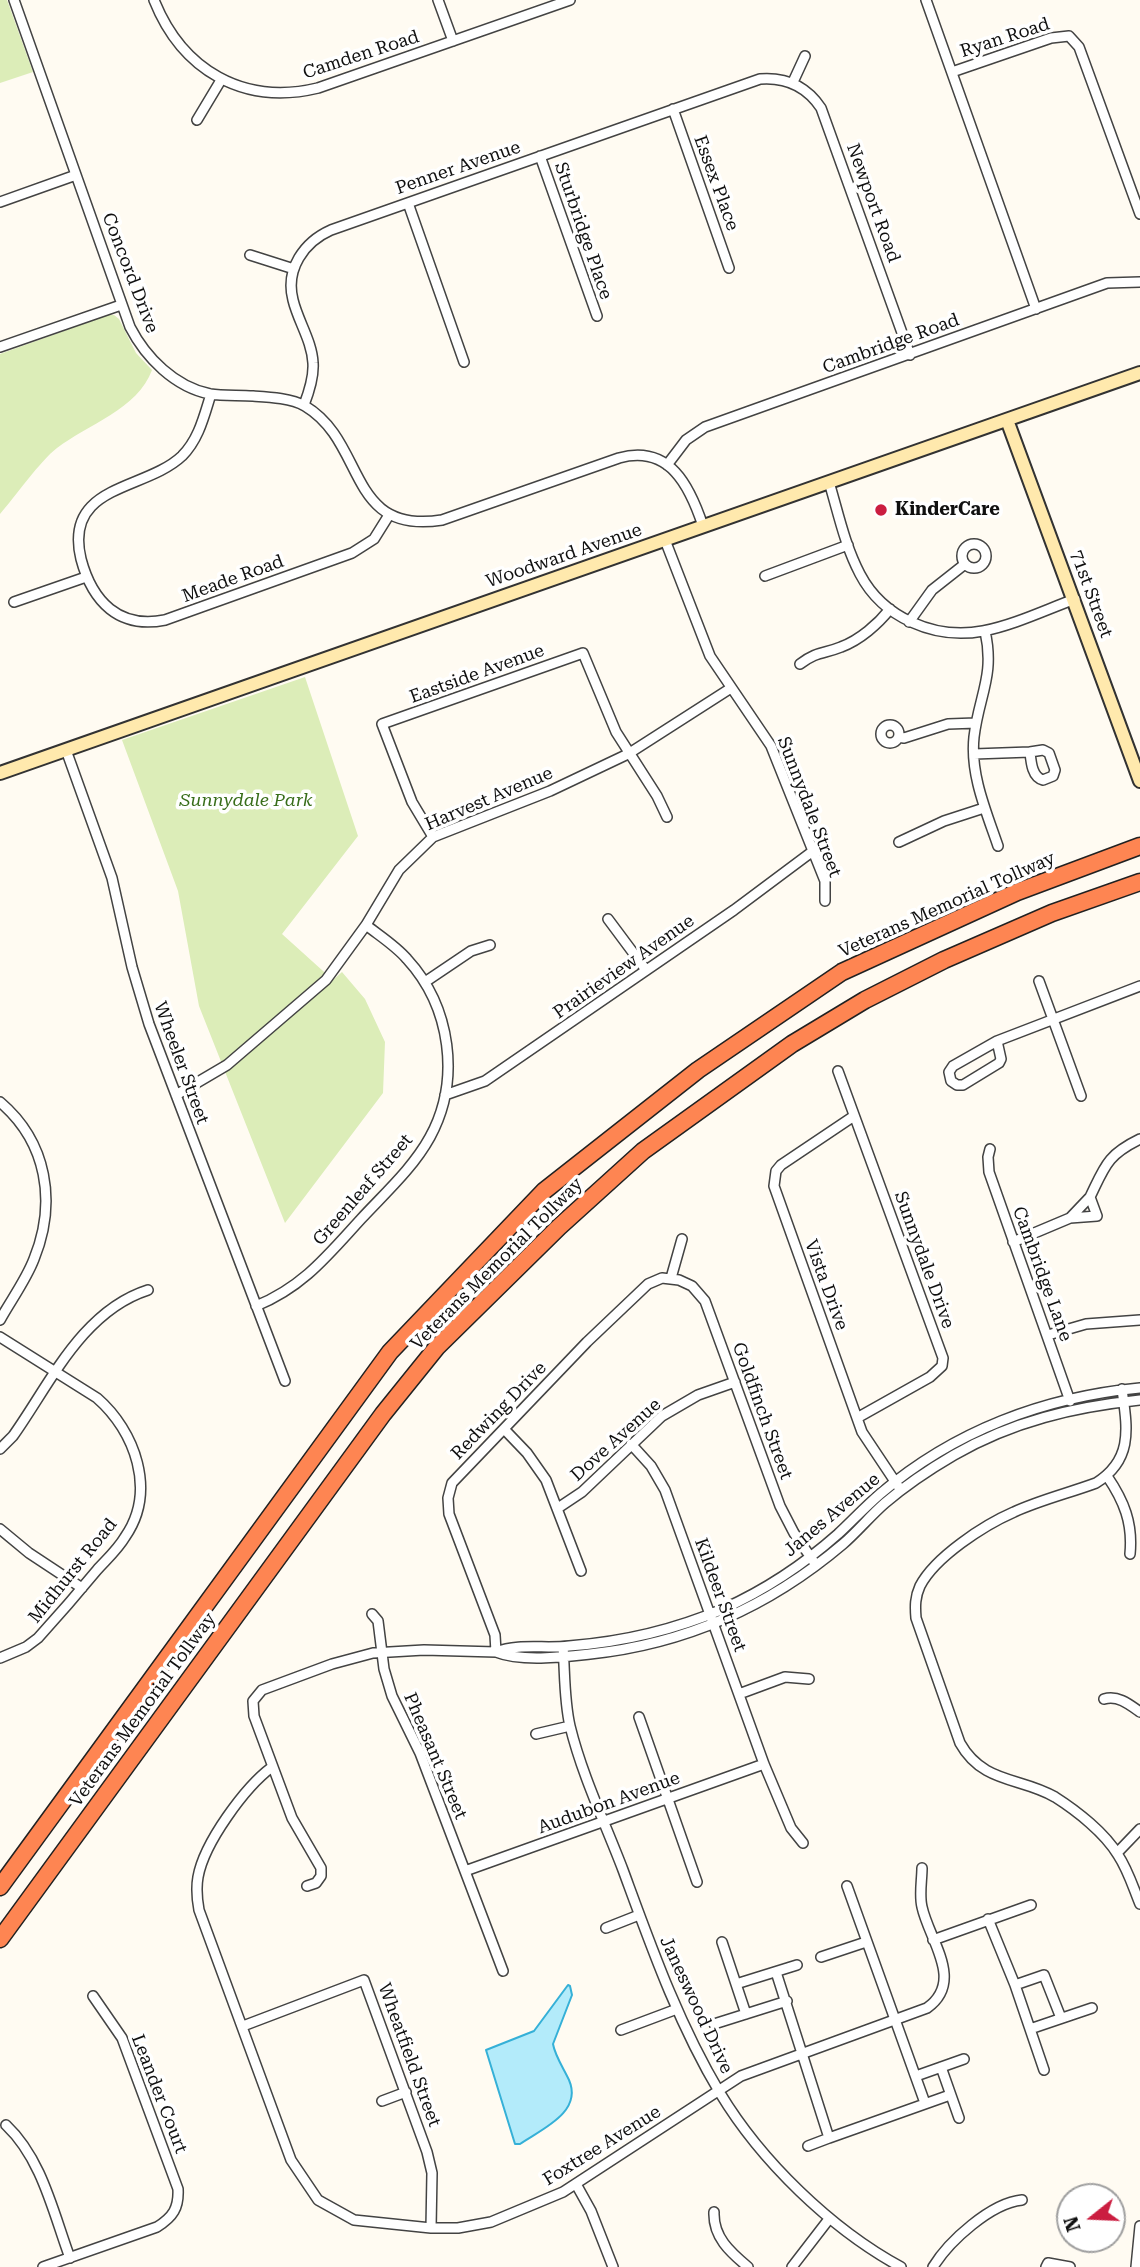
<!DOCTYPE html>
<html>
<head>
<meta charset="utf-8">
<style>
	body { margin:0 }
	#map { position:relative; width:1140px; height:2267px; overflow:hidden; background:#fffbf2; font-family:"Roboto Serif",serif }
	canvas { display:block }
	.north { position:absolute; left:1056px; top:2183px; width:70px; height:70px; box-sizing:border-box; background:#fff; border:2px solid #9f9f9f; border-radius:50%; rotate:252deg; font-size:19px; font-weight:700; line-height:28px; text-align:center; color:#101010 }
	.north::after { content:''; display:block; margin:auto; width:24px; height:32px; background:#cb1d40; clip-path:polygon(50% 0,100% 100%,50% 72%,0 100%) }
</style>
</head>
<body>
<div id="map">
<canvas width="1140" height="2267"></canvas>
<div class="north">N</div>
</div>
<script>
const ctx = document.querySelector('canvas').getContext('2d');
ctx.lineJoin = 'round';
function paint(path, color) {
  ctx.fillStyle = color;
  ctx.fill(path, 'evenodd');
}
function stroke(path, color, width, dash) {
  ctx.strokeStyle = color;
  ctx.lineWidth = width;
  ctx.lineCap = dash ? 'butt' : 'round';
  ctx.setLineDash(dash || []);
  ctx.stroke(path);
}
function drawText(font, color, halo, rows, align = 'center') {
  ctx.font = font + ' "Roboto Serif",serif';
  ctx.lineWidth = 7;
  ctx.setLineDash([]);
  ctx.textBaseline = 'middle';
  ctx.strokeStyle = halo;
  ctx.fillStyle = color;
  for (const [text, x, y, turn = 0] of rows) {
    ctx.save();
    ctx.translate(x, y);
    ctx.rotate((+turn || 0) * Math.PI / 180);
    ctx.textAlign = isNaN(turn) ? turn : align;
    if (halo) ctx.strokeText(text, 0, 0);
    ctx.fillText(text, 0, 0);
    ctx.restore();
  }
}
paint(new Path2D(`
	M0 0H7L33 72 0 83Z
	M108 315H114L119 319 136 353 152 370C138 409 87 425 57 448 40 461 15 497 0 514V354Z
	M305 677 358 836 282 934 333 980 342 972 365 999 385 1042 383 1093 285 1223 199 1006 178 891 122 740Z`), '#dcedb8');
const water = new Path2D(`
	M568 1985 570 1986 572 1995 553 2044C555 2056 564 2069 569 2080 583 2112 542 2129 520 2144H515L486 2050 534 2031Z`);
paint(water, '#b3ebfa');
stroke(water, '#35b0d7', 2);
const street = new Path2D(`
	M14 0 130 327C146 358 175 387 210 394 223 396 239 395 253 396 269 397 291 398 305 406 367 443 346 535 442 520L619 458C670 444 690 487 703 526
	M154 0C182 70 243 106 318 88L570 0
	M438 0 453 41
	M926 0 1036 309
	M952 72 1051 38 1069 36 1079 47 1140 214
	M793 82 805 56
	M673 109 729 268
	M197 120 221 80
	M540 156 597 316
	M0 202 76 175
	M408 203 464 362
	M250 255 294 269
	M0 347 121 305
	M211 394C204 416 199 439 182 456 145 491 63 484 81 559 86 578 94 596 110 609 125 621 145 624 165 620L352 553 374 539 389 515
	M304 405C309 392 314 377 313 363 312 341 298 321 293 300 285 269 304 242 331 230L760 79C786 77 807 87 821 108L910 355
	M667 465 686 440 705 427 1107 283 1140 282
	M829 482C838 512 845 546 860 574 883 618 935 640 983 631 1014 625 1045 610 1075 599
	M665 540 710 656 771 746 825 881V901
	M962 556a12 12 0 1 1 24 0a12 12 0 1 1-24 0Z
	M765 576 848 545
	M14 602 86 577
	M909 622 932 590 965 564
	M985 631C995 676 979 695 974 737 970 774 986 811 998 846
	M800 664C817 651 824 654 841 647 860 640 878 624 890 609
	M881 734a9 9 0 1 1 18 0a9 9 0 1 1-18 0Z
	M899 737 904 738 948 724 976 723
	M66 750 112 878 132 967 149 1024 285 1381
	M974 754 1030 752C1031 762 1032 777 1043 780L1053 776 1055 770 1049 753 1043 750 1030 752
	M433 837 412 802 382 724 583 653 616 732 657 796 667 817
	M899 842 944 821 984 808
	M608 919 646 970
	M1039 981 1081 1096
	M425 982 471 951 490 945
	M997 1041 1140 986
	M997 1041 1001 1059 999 1063 963 1085H957L951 1081 949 1072 953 1066Z
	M838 1071 943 1358 942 1366 930 1377 857 1418
	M176 1095 227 1065 326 980 366 925 399 870 433 837 550 791 628 754 731 688
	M445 1095 485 1081 734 910 813 851
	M0 1102C47 1142 57 1202 34 1259 26 1280 11 1300 0 1320
	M854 1116 781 1165 776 1171 774 1186 862 1432 898 1486
	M990 1149 988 1157 989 1172 1070 1401
	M1070 1218 1090 1197
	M1013 1242 1070 1218 1097 1216 1090 1197C1105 1166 1107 1155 1140 1139
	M671 1278 682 1239
	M256 1306C303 1287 328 1255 361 1219 385 1193 413 1168 430 1137 461 1080 451 1007 407 959 396 946 380 936 366 925
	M1048 1335 1086 1324 1140 1320
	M0 1337 97 1398C135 1431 157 1491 125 1537 118 1549 107 1559 97 1570 78 1593 58 1616 38 1638L26 1647 0 1658
	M1122 1389C1127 1427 1134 1459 1096 1483 1069 1493 1040 1500 1014 1512 984 1525 935 1557 920 1586 915 1597 915 1606 916 1618L960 1743C983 1784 1021 1777 1055 1797 1077 1811 1105 1833 1118 1855 1128 1870 1133 1887 1140 1904
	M504 1429 527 1453 546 1480 581 1571
	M631 1444 651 1466 665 1490 764 1764 791 1828 803 1843
	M0 1449 13 1436C50 1384 82 1311 148 1290
	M1107 1476C1124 1501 1133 1523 1130 1554
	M558 1508 582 1492 662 1416 698 1395 735 1382
	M0 1529 29 1553 82 1588
	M372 1614 378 1621 384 1669 392 1696 420 1753 503 1971
	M563 1647C565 1673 564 1700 570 1726 582 1775 605 1823 623 1870 651 1946 678 2023 720 2093 761 2161 831 2229 901 2267
	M496 1652 495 1635 449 1514 448 1498 452 1483 587 1342 648 1284 662 1278 679 1280 692 1286 705 1301 780 1506 794 1533 816 1565
	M496 1652C521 1662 563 1657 590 1654 685 1644 770 1606 843 1544 858 1531 870 1516 885 1503 906 1485 930 1469 954 1455 1013 1421 1074 1407 1140 1400
	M739 1694 785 1677 809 1679
	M1104 1699C1118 1695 1129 1704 1140 1712
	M639 1717 697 1882
	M536 1734 570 1726
	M272 1767C245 1787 204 1843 198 1877 196 1888 197 1899 199 1910L291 2160 318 2200 354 2220 431 2228H458L491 2222 563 2192 741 2076 927 2008C965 1981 929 1940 922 1907 919 1895 922 1880 922 1868
	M1117 1853 1140 1829
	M465 1871 764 1764
	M307 1886 316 1883 321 1876V1868L292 1818 254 1716 253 1701 262 1690 332 1664 373 1653 424 1650 496 1652C519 1643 545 1649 569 1646 622 1642 674 1630 723 1609 765 1590 803 1565 838 1534 852 1521 865 1507 880 1494 954 1431 1044 1397 1140 1388
	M847 1886 925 2103
	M988 1919 1015 1985 1044 2070
	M606 1928 639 1915
	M933 1940 1031 1905
	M722 1942 746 2014
	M821 1957 866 1942
	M776 1972 829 2138 950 2095
	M736 1984 797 1965
	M1015 1985 1044 1975 1061 2018
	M714 2024 787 2001
	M243 2026 364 1980 427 2152 432 2173 431 2228
	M1030 2029 1092 2008
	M621 2030 677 2009
	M941 2067 959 2118
	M916 2076 964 2059
	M382 2101 406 2092
	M6 2125C42 2159 53 2212 70 2258
	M808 2146 829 2138
	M576 2184 591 2211 613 2267
	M714 2212C713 2237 730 2252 748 2267
	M43 2267 157 2227C173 2217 179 2208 178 2189L122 2038 93 1996
	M792 2267 829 2219
	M933 2267C949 2241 991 2203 1022 2200
	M1046 2267 1048 2263 1070 2267
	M1136 2267 1140 2226`);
const secondary = new Path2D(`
	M1007 420 1140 781
	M0 773 1140 373`);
const highway = new Path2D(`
	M0 1887 390 1352 544 1191 698 1070 842 972 1017 892 1140 846
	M0 1939 383 1414 437 1347 559 1227 643 1151 792 1044 865 1000 944 960 1052 913 1140 882`);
stroke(street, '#434343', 12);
stroke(secondary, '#323232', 16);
stroke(highway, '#212121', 19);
stroke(street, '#fff', 9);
stroke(secondary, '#ffe9ad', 12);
stroke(highway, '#fe8552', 16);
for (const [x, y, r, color] of [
	[881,510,7,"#cb1d40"]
]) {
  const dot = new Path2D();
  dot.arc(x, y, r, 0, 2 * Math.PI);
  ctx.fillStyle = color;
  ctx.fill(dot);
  stroke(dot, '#fff', 2.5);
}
drawText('18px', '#101010', '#fff', [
	["Ryan Road",1005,38,-18],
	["Camden Road",361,55,-18],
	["Penner Avenue",458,168,-19],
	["Essex Place",716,183,70],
	["Newport Road",873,203,70],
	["Sturbridge Place",583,231,71],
	["Concord Drive",130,273,69],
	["Cambridge Road",891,344,-20],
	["Woodward Avenue",564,556,-19],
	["Meade Road",233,579,-20],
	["71st Street",1091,594,70],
	["Eastside Avenue",477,674,-20],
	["Harvest Avenue",489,799,-23],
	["Sunnydale Street",809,807,69],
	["Veterans Memorial Tollway",947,905,-24],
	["Prairieview Avenue",624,967,-35],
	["Wheeler Street",181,1063,70],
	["Greenleaf Street",363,1190,-49],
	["Sunnydale Drive",924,1260,70],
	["Veterans Memorial Tollway",497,1264,-45],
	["Cambridge Lane",1042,1274,70],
	["Vista Drive",826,1285,70],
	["Redwing Drive",499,1411,-46],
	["Goldfinch Street",762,1411,70],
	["Dove Avenue",616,1440,-42],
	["Janes Avenue",832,1515,-40],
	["Midhurst Road",73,1571,-51],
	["Kildeer Street",720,1595,70],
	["Veterans Memorial Tollway",143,1710,-54],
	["Pheasant Street",435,1756,67],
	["Audubon Avenue",609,1803,-20],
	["Janeswood Drive",696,2005,65],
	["Wheatfield Street",409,2055,70],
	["Leander Court",159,2094,69],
	["Foxtree Avenue",602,2146,-32]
]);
drawText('bold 18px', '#101010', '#fff', [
	["KinderCare",895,510]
], 'left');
drawText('italic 18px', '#386d1a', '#fff', [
	["Sunnydale Park",246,801]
]);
</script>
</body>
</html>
